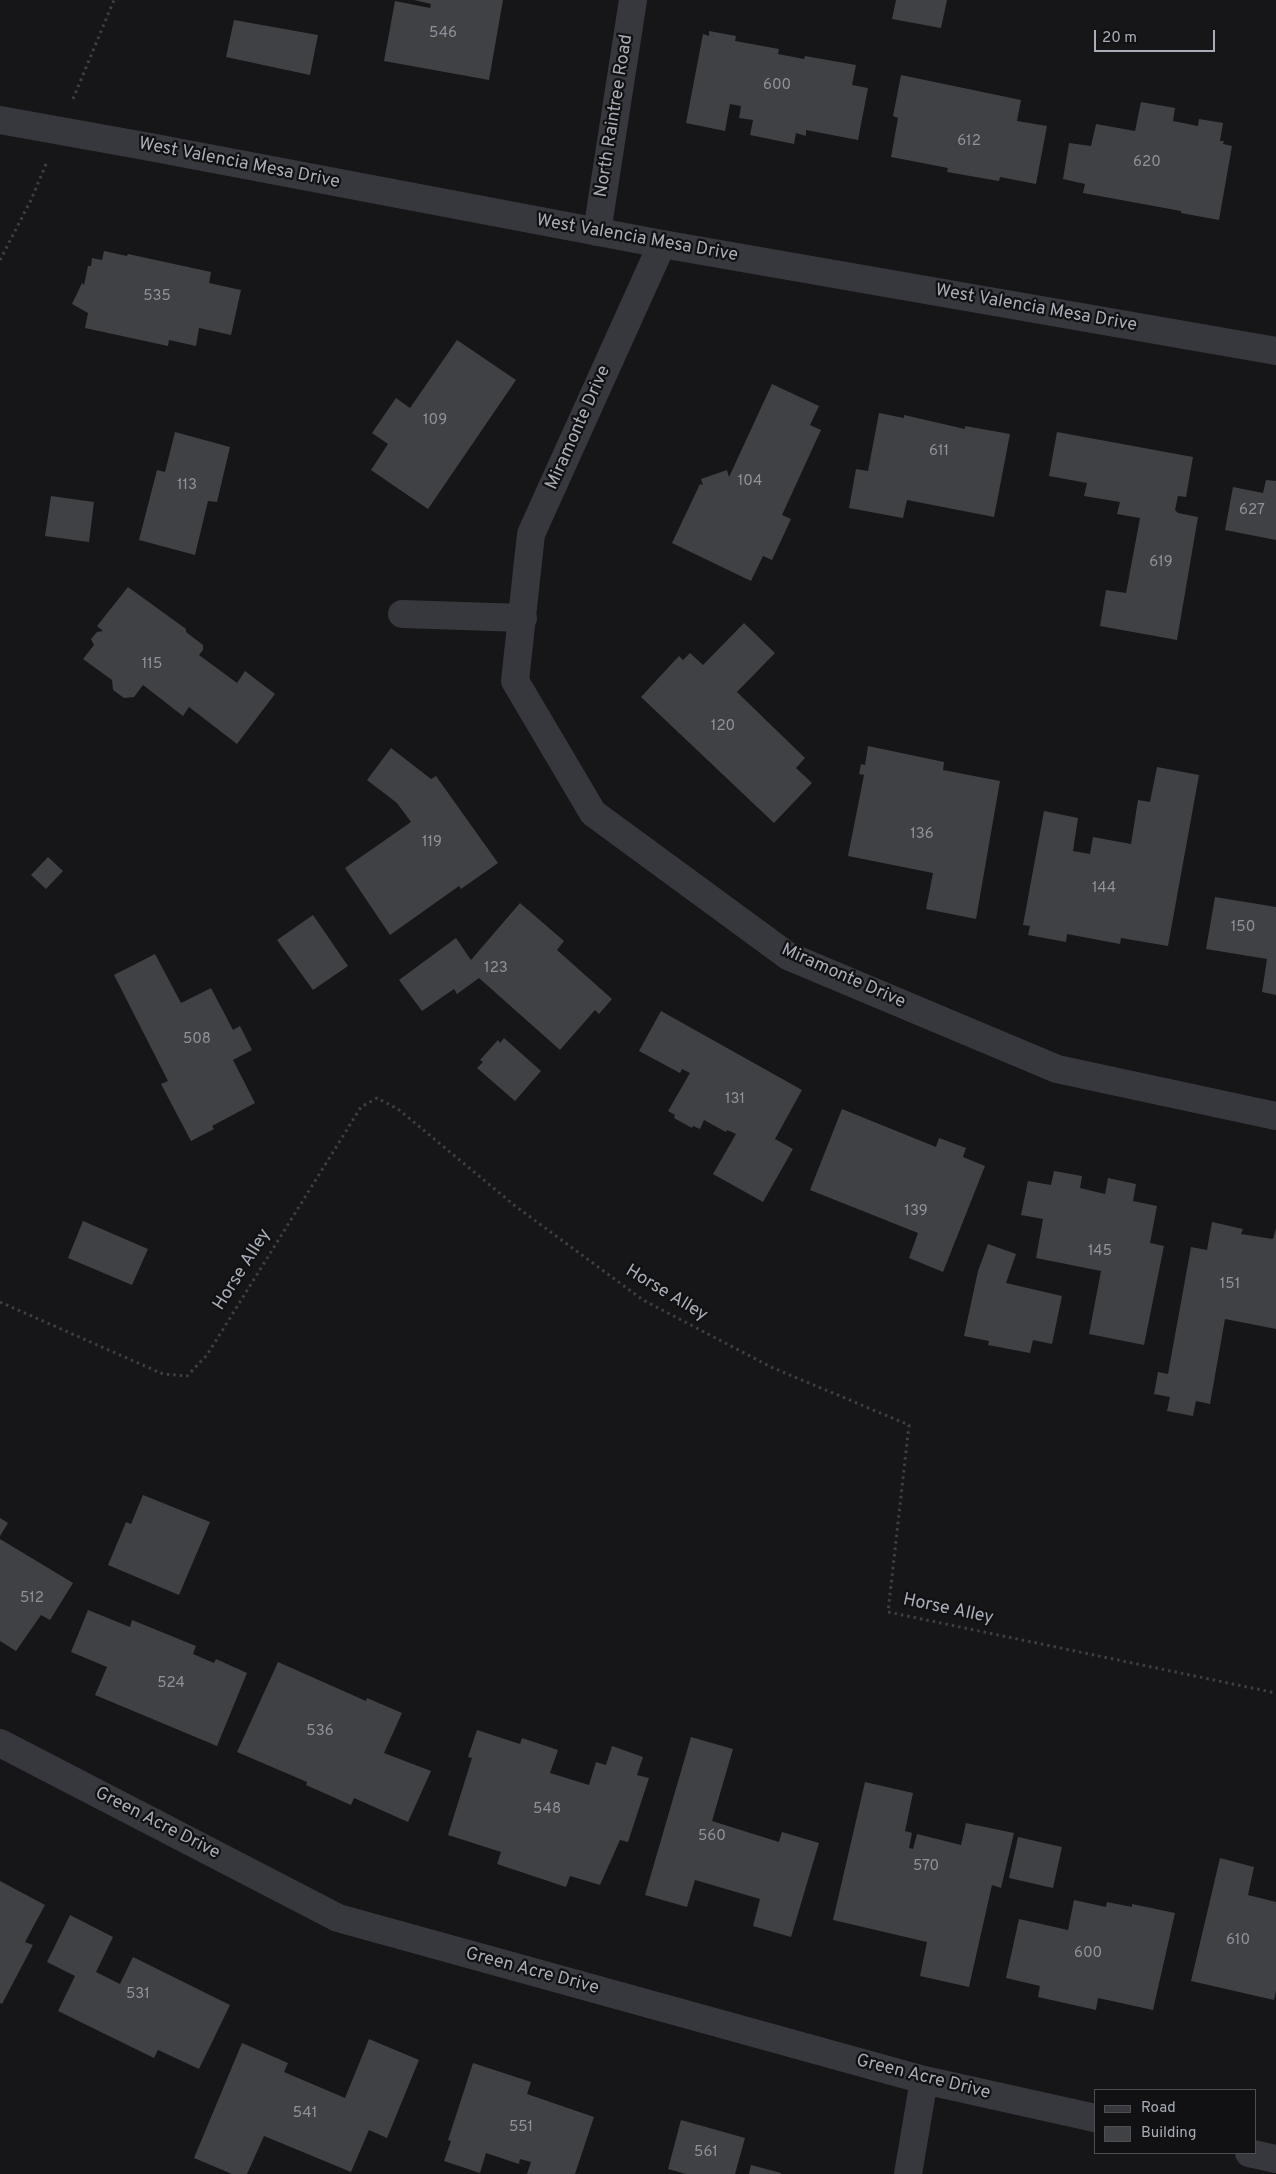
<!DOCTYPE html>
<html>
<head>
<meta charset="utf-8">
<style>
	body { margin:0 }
	#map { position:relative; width:1276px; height:2174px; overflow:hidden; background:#161618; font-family:Overpass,sans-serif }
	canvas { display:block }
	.legend { position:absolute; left:1094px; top:2089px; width:162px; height:65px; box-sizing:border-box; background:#111113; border:1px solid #4d4f55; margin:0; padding:6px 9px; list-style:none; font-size:15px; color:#a8adb8 }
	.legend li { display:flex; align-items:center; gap:10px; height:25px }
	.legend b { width:25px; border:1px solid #4d4f55 }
	.scale { position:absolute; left:1094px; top:30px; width:121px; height:22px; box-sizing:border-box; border:2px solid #a8adb8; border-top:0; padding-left:6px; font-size:15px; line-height:18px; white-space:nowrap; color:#a8adb8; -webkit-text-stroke:4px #111113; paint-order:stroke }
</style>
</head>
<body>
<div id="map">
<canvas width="1276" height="2174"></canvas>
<ul class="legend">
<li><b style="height:6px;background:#37383d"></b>Road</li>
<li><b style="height:14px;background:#404145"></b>Building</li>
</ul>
<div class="scale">20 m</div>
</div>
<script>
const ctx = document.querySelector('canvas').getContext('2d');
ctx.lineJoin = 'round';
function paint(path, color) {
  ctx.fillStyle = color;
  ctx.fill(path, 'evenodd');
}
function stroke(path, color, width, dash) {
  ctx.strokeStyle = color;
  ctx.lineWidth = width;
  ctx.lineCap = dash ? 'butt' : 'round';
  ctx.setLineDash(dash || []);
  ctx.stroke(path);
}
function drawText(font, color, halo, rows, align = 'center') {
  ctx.font = font + ' Overpass,sans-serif';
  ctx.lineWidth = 4.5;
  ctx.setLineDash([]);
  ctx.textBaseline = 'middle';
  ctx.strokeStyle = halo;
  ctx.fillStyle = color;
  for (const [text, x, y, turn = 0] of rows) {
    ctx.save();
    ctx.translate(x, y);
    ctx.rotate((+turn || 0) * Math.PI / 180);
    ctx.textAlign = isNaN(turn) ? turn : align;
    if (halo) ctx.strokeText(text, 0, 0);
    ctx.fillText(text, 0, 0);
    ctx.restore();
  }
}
paint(new Path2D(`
	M414 0H503L489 80 384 61 395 1 430 8 431 4Z
	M896 0H947L941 28 892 19Z
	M234 20 318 35 310 75 226 57Z
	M709 31 736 36 735 41 779 49 778 54 804 59 805 56 856 65 852 85 868 88 858 140 806 130V136L796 133 794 144 750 135 753 120 739 118 741 106 730 104 725 131 686 123 703 34 709 36Z
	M901 75 1021 100 1017 121 1047 126 1036 184 1000 177 999 181 947 172 948 168 891 157 898 118 893 116Z
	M1141 102 1175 108 1173 121 1198 126 1199 119 1223 123 1220 141H1224L1223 144 1232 146 1219 220 1181 213V211L1083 193 1085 184 1063 179 1069 143 1091 146 1096 124 1135 131Z
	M104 251 127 256 128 254 211 272 209 283 241 290 231 335 199 328 196 346 169 340 168 346 85 328 88 313 72 304 82 283 84 285 88 266H91L92 258 102 260Z
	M457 340 516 380 428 509 371 470 388 444 372 433 396 398 410 408Z
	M772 384 819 406 810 425 821 430 782 515 791 519 772 560 763 556 751 581 672 543 700 484 703 485 701 479 727 470 729 477Z
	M879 413 904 418V415L965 429V426L1010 434 994 517 907 500 903 518 849 508 856 469 868 471Z
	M175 432 230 447 217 502 208 501 195 555 139 540 157 470 165 472Z
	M1057 432 1193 457 1186 497 1178 496 1175 510 1178 513 1198 517 1177 640 1100 626 1106 590 1126 593 1140 518 1117 514 1120 502 1084 496 1087 483 1049 476Z
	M1266 480 1276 481V540L1225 530 1233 487 1263 493Z
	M51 496 94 502 89 542 45 536Z
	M128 587 186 629V632L203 645V650L199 655 237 683 245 671 275 694 237 744 189 707 183 716 143 685 134 697 124 698 113 690 112 680 83 659 94 645 91 639 97 632 103 631 97 626Z
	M744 623 775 653 737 692 805 758 796 768 812 783 774 823 641 697 679 656 683 660 690 653 703 665Z
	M868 746 944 762 943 770 1000 781 976 919 926 909 933 873 848 856 864 775 859 774 861 764 865 765Z
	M391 748 431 779 436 776 498 863 461 889 459 886 390 935 345 868 411 822 397 803 367 780Z
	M1157 767 1199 775 1168 946 1121 938 1120 944 1067 934 1066 942 1028 935 1030 926 1023 925 1044 811 1078 818 1073 851 1090 854 1093 837 1131 844 1138 800 1150 802Z
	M48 857 63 871 46 889 31 875Z
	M1215 897 1276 907V995L1262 992 1267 959 1206 949Z
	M520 903 564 941 557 950 612 999 599 1014 595 1010 560 1050 479 978 457 994 454 989 422 1011 399 980 456 938 471 960Z
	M313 915 348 966 313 990 277 940Z
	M155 954 181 1003 211 988 233 1030 240 1026 252 1050 233 1060 255 1103 212 1126 214 1129 191 1141 161 1084 168 1081 114 975Z
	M661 1011 802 1090 775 1139 793 1149 763 1202 713 1174 736 1134 727 1130 726 1132 704 1120 700 1129 693 1126 692 1128 674 1118 675 1115 668 1111 690 1073 682 1069 680 1073 639 1051Z
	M504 1038 541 1071 515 1101 477 1068 483 1062 480 1060 498 1040 500 1043Z
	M842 1109 936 1147 939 1138 966 1148 963 1157 985 1166 943 1272 909 1258 918 1233 810 1190Z
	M1054 1171 1082 1176 1080 1188 1105 1194 1108 1178 1136 1184 1133 1201 1157 1206 1150 1243 1164 1246 1144 1345 1089 1334 1101 1271 1036 1258 1043 1219 1021 1215 1028 1181 1051 1185Z
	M83 1221 148 1249 132 1285 68 1258Z
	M1212 1222 1243 1229 1241 1234 1273 1239 1276 1228V1329L1225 1319 1210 1404 1196 1401 1193 1416 1167 1411 1170 1397 1154 1394 1158 1372 1168 1374 1191 1247 1207 1250Z
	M988 1244 1016 1254 1006 1283 1062 1296 1052 1344 1033 1340 1030 1353 988 1345 989 1341 964 1336 978 1271Z
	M143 1495 210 1522 179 1595 108 1565 126 1522 131 1524Z
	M0 1518 8 1523 0 1536Z
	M0 1539 73 1583 50 1620 41 1615 16 1651 0 1641Z
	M88 1610 130 1627 132 1620 196 1646 193 1654 214 1663 216 1659 247 1673 217 1746 95 1695 107 1667 71 1652Z
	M278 1662 366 1701 367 1698 402 1713 384 1753 431 1771 408 1822 354 1798 351 1805 306 1785 307 1782 237 1752Z
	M477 1730 520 1744 522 1738 558 1750 550 1773 589 1785 596 1762 606 1765 612 1746 643 1757 637 1775 649 1778 628 1842 620 1840 600 1885 570 1876 566 1887 497 1864 501 1852 448 1835 472 1758 468 1757Z
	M691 1737 733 1749 712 1821 779 1842 782 1832 819 1843 791 1937 753 1926 760 1899 695 1880 687 1907 645 1895Z
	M865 1782 913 1793 905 1831 912 1833 909 1848 913 1849 917 1834 961 1845 966 1823 1014 1833 1001 1888 992 1885 969 1987 920 1976 927 1942 833 1920Z
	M1018 1837 1062 1847 1053 1888 1009 1878Z
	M1220 1858 1254 1867 1248 1895 1276 1902V1991L1274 2000 1191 1981Z
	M0 1881 45 1905 25 1942 33 1945 2 2004 0 2003Z
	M1074 1900 1106 1907 1107 1902 1132 1907V1904L1175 1913 1153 2010 1098 1998 1096 2010 1038 1997 1040 1986 1006 1978 1019 1919 1068 1930Z
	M70 1915 113 1937 96 1972 120 1984 133 1957 230 2005 199 2069 158 2050 154 2058 58 2011 75 1976 47 1962Z
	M369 2039 419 2060 387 2138 369 2130 351 2172 264 2136 247 2174H232L194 2158 242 2043 288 2063 284 2072 345 2098Z
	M473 2063 531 2082 527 2094 594 2117 575 2174H527L531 2162 520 2159 519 2164 486 2153 480 2173 444 2161 451 2141 448 2140Z
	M681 2120 745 2138 735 2174H686L668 2169Z
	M751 2165 781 2173V2174H749Z`), '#404145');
stroke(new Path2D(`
	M73 99 114 0
	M0 260 31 200 46 164
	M0 1302 163 1374 187 1376 207 1355 361 1107 377 1098 398 1109 514 1205 643 1300 771 1367 909 1425 888 1612 1276 1693`), '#3d3f44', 3, [2.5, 4]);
stroke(new Path2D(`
	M597 232 633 0
	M662 244 531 534 515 681 593 813 788 956 1057 1069 1276 1116
	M402 614 523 618
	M0 1743 338 1918 924 2080 1095 2118
	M1249 2153 1276 2159
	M908 2174 924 2080`), '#37383d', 28);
stroke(new Path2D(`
	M150 147 662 244 1276 351`), '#37383d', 28);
stroke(new Path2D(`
	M0 120 150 147`), '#37383d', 28);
drawText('15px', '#8e929b', null, [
	["546",443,34],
	["600",777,86],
	["612",969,142],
	["620",1147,163],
	["535",157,297],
	["109",435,421],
	["611",939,452],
	["104",750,482],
	["113",187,486],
	["627",1252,511],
	["619",1161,563],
	["115",152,665],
	["120",723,727],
	["136",922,835],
	["119",432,843],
	["144",1104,889],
	["150",1243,928],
	["123",496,969],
	["508",197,1040],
	["131",735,1100],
	["139",916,1212],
	["145",1100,1252],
	["151",1230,1285],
	["512",32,1599],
	["524",171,1684],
	["536",320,1732],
	["548",547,1810],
	["560",712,1837],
	["570",926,1867],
	["610",1238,1941],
	["600",1088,1954],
	["531",138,1995],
	["541",305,2114],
	["551",521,2128],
	["561",706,2153]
]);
drawText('18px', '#a8adb8', '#111113', [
	["North Raintree Road",615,116,-81],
	["West Valencia Mesa Drive",239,164,11],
	["West Valencia Mesa Drive",637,239,10],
	["West Valencia Mesa Drive",1036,309,10],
	["Miramonte Drive",579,428,-66],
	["Miramonte Drive",843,977,24],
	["Horse Alley",243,1270,-58],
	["Horse Alley",666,1294,31],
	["Horse Alley",948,1610,12],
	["Green Acre Drive",157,1824,27],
	["Green Acre Drive",532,1972,15],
	["Green Acre Drive",923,2078,14]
]);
</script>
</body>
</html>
